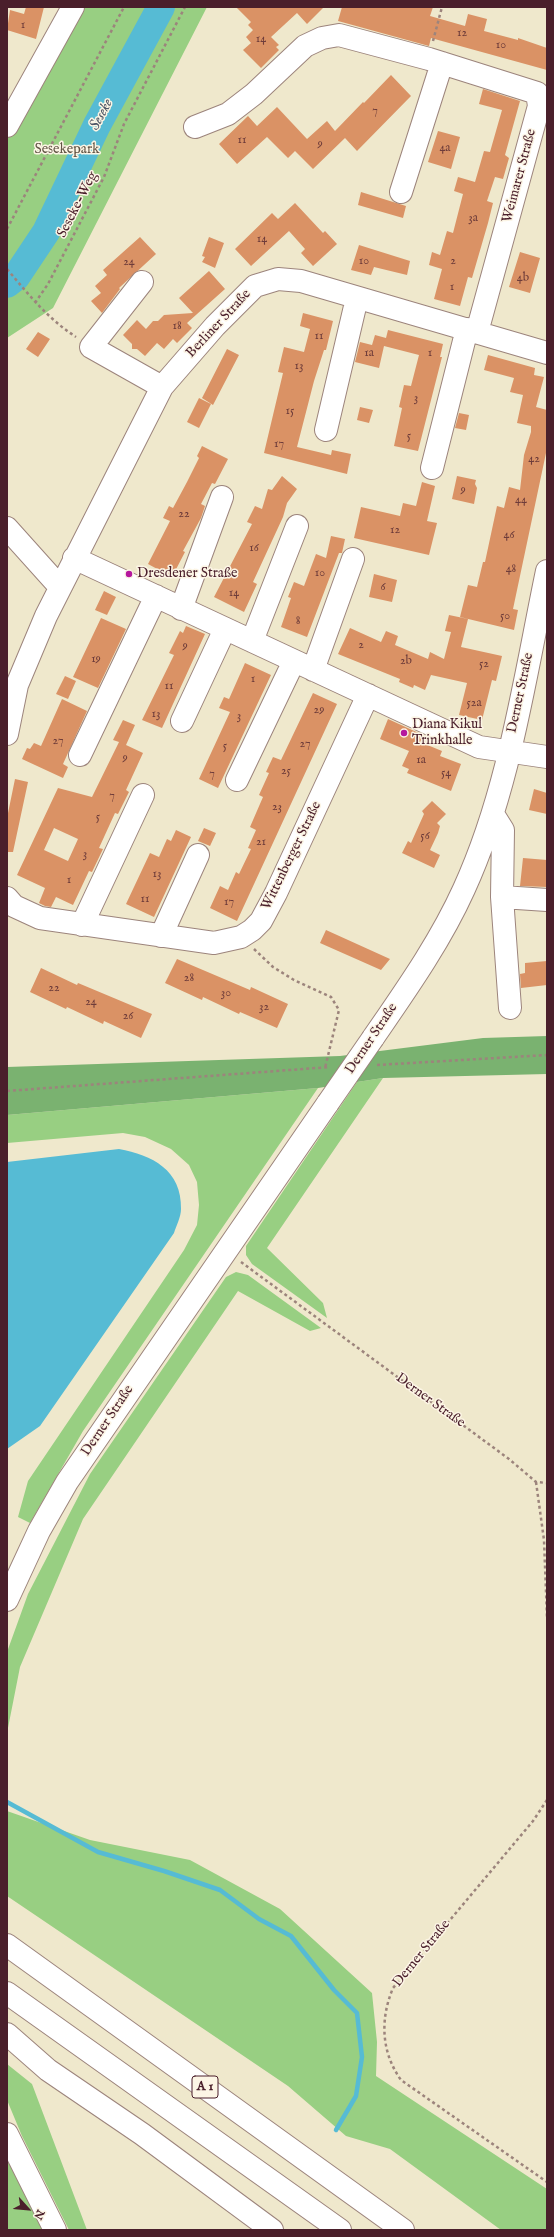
<!DOCTYPE html>
<html>
<head>
<meta charset="utf-8">
<style>
	body { margin:0 }
	#map { position:relative; width:554px; height:2237px; overflow:hidden; background:#efe8cc; font-family:"IM FELL English",serif }
	canvas { display:block }
	.frame { position:absolute; inset:0; border:8px solid #4a1f2b; pointer-events:none }
	.north { position:absolute; left:8px; top:2189px; width:40px; height:40px; -webkit-text-stroke:3px #fcf5e5; paint-order:stroke; rotate:117deg; font-size:11px; font-weight:700; line-height:16px; text-align:center; color:#4a1f2b }
	.north::after { content:''; display:block; margin:auto; width:14px; height:18px; background:#4a1f2b; clip-path:polygon(50% 0,100% 100%,50% 72%,0 100%) }
</style>
</head>
<body>
<div id="map">
<canvas width="554" height="2237"></canvas>
<div class="frame"></div>
<div class="north">N</div>
</div>
<script>
const ctx = document.querySelector('canvas').getContext('2d');
ctx.lineJoin = 'round';
function paint(path, color) {
  ctx.fillStyle = color;
  ctx.fill(path, 'evenodd');
}
function stroke(path, color, width, dash) {
  ctx.strokeStyle = color;
  ctx.lineWidth = width;
  ctx.lineCap = dash ? 'butt' : 'round';
  ctx.setLineDash(dash || []);
  ctx.stroke(path);
}
function drawText(font, color, halo, rows, align = 'center') {
  ctx.font = font + ' "IM FELL English",serif';
  ctx.lineWidth = 3;
  ctx.setLineDash([]);
  ctx.textBaseline = 'middle';
  ctx.strokeStyle = halo;
  ctx.fillStyle = color;
  for (const [text, x, y, turn = 0] of rows) {
    ctx.save();
    ctx.translate(x, y);
    ctx.rotate((+turn || 0) * Math.PI / 180);
    ctx.textAlign = isNaN(turn) ? turn : align;
    if (halo) ctx.strokeText(text, 0, 0);
    ctx.fillText(text, 0, 0);
    ctx.restore();
  }
}
paint(new Path2D(`
	M82 7H207L53 308 7 338V134Z
	M383 1078 267 1248 323 1303 327 1318 252 1264 246 1255V1246L357 1082Z
	M318 1088 83 1431 30 1523 18 1517 28 1481 184 1250 197 1225 199 1205 197 1182 189 1165 171 1149 145 1137 123 1133 7 1143V1115Z
	M236 1272 248 1275 321 1328 310 1331 238 1291 83 1519 20 1667 7 1733V1652L28 1594 90 1474 226 1277Z
	M7 1811 90 1840 190 1860 280 1909 372 1993 377 2042 376 2076 547 2189V2230H501L390 2149 346 2136 288 2086 7 1896Z
	M7 2064 32 2084 87 2230H69L22 2136 7 2100Z
	M7 2155 43 2230H7Z`), '#98cf82');
paint(new Path2D(`
	M547 1036V1074L383 1078 318 1088 7 1115V1067L340 1056 483 1038Z`), '#7ab270');
paint(new Path2D(`
	M119 1149C152 1155 182 1170 181 1209 181 1217 176 1226 174 1233L40 1426 7 1449V1162Z`), '#56bbd4');
stroke(new Path2D(`
	M7 1802 98 1852 164 1871 220 1890 259 1919 291 1936 334 1990 357 2013 362 2057 356 2096 336 2130`), '#56bbd4', 4.5);
stroke(new Path2D(`
	M7 284 16 277 46 232 97 125 161 7`), '#56bbd4', 28);
paint(new Path2D(`
	M26 7H44L36 39 7 30 10 10 24 14Z
	M236 7H324L307 24 297 13 271 37 279 45 276 47 279 50 261 68 243 50 251 43 246 37 253 30 248 25 251 22Z
	M342 7H433L430 16 465 26 468 14 487 19 484 31 518 40V38L547 48V70L431 38 429 46 338 21Z
	M391 75 411 96 357 151 345 138 313 169 295 151 288 158 267 137 237 164 219 144 248 116 257 126 277 107 307 139 327 121 335 131 363 102 364 103Z
	M483 89 520 101 505 155 509 158 503 179 495 177 487 201 493 203 488 223 472 278 468 277 460 306 434 299 442 269 429 265 432 252 440 255 447 231 453 233 463 194 454 191 458 177 475 182 484 151 490 152 502 110 479 104Z
	M438 131 460 137 451 169 428 162Z
	M361 192 406 206 403 218 358 205Z
	M295 203 323 233 325 231 337 244 313 266 301 253 305 249 289 231 251 266 235 249 272 213 278 219Z
	M140 237 156 254 119 288 120 289 102 313 91 301 101 293 95 286 107 275 103 270Z
	M209 237 224 243 215 268 202 262 205 257 202 256Z
	M359 245 410 261 407 275 374 267 371 275 351 270Z
	M520 252 540 258 530 293 509 287Z
	M209 271 225 289 187 323 192 328 177 343 173 339 164 349 157 343 145 356 137 349H132V344L123 335 137 320 146 329 153 321H158L164 315 193 313 179 298Z
	M303 313 333 321 326 350H324L314 381 297 447 331 455 332 450 351 454 347 474 264 453 283 373 278 372 284 347 304 352 310 329 300 326Z
	M388 330 443 344 440 357H442L418 451 394 446 402 408 399 407 404 385 411 386 419 355 384 346 379 368 355 362 360 342 372 345 375 335 386 338Z
	M38 332 50 339 38 357 26 349Z
	M227 349 239 355 213 405 202 398Z
	M488 355 535 368 534 375 544 377 536 407 547 410 546 453 513 609 518 610 514 630 460 617 468 585 477 587 483 562H485L497 506 504 508 509 487 520 490 524 455 531 432V426L517 423 523 395 510 392 514 378 484 370Z
	M199 398 211 404 199 428 187 422Z
	M360 407 373 410 369 423 357 420Z
	M459 413 469 415 466 430 455 428Z
	M202 446 228 459 215 484 212 483 201 504 205 506 201 518 183 551 185 552 172 577 148 564 170 521 163 518 169 506 173 508 187 482 199 458 197 456Z
	M282 476 297 489 287 503 283 517 253 582 257 584 244 612 214 597 252 524 247 522 255 506 262 509 268 489 272 490Z
	M457 476 476 480 475 484 477 488 474 504 452 499Z
	M422 482 435 486 427 521 437 523 429 555 354 538 361 507 400 516 403 503 416 506Z
	M331 536 345 539 342 553H339L307 637 281 627 291 598 288 597 294 582 304 586 316 554 326 558Z
	M374 574 397 580 392 602 369 597Z
	M104 591 116 597 107 615 95 610Z
	M449 615 468 619 461 647 502 656 496 681 492 680 482 720 459 715 467 683 431 675 425 690 414 685 413 688 399 682 400 679 338 654 350 628 381 642 386 631 398 636 395 645 428 659 430 652 444 659 451 632 445 631Z
	M101 618 126 629 98 688 73 677Z
	M186 626 205 634 162 728 142 720 174 655 169 653 180 631 183 633Z
	M245 663 271 675 218 788 199 779 230 712 219 708 224 697 229 699Z
	M65 676 76 681 68 699 56 694Z
	M313 693 337 704 237 921 210 908 220 886 228 890 236 872 239 874 251 849 248 848 256 830 250 827 263 797 259 795 269 773 266 772 273 757 281 760Z
	M62 699 87 711 63 764 68 767 63 778 22 759 27 748 30 749 34 743 41 746Z
	M388 719 423 735 420 742 442 751 440 756 461 764 451 791 407 773 409 769 402 766 409 751 380 739Z
	M123 720 135 725 126 745 143 753 126 790 129 792 118 814 115 813 99 848 103 849 92 872 89 871 73 905 56 897 51 907 45 906 39 903 45 888 17 875 58 788 92 797 119 742 113 740ZM54 828 78 839 68 861 44 850Z
	M15 779 28 782 13 852H7V818Z
	M534 789 547 793V814L529 810Z
	M432 801 446 814 437 823 440 826 438 833 430 850 440 855 434 868 402 853 408 841 411 843 424 814 422 811Z
	M204 828 216 833 210 846 198 841Z
	M176 830 191 837 154 917 126 904 150 853 159 857 167 839 171 841Z
	M523 858 547 860V887L520 886Z
	M326 930 390 959 381 970 320 943Z
	M177 959 250 990 251 987 288 1004 277 1028 240 1012 239 1014 203 997 202 1000 165 983Z
	M547 961V985L521 988 520 974 525 973V963Z
	M41 968 77 985 78 983 152 1014 141 1038 104 1021 103 1024 67 1007 66 1009 30 992Z`), '#da9265');
const minor = new Path2D(`
	M7 126 73 7
	M195 127 228 114 254 94 305 46 322 38 339 35 429 59 537 93 539 106 477 332
	M401 192 442 63
	M142 282 91 347 162 387
	M326 430 357 298
	M432 468 467 329
	M7 528 59 586
	M74 558 479 747 547 757
	M181 609 222 497
	M252 641 297 526
	M313 670 353 559
	M182 721 225 629
	M7 734 17 685 46 616 162 387 215 326 255 286 278 279 301 281 547 353
	M80 755 156 596
	M237 780 294 661
	M493 814 503 830 502 897 510 1008
	M502 897 547 900
	M7 898 14 906 40 918 214 943 241 937 252 930 261 921 276 893 368 695
	M82 925 143 795
	M161 936 198 855
	M373 1038C406 990 440 942 464 889 509 791 525 676 547 571
	M7 1600 39 1531 67 1482 328 1103
	M7 2134 55 2230`);
const highway = new Path2D(`
	M7 1945 403 2230
	M7 1993 340 2230
	M7 2034 48 2070 142 2134 272 2230`);
stroke(minor, '#9c847c', 24);
stroke(highway, '#9c847c', 24);
stroke(new Path2D(`
	M433 41 442 7
	M7 229 124 7
	M7 269C29 295 47 318 76 337
	M35 303 48 284 104 177 124 124 185 7
	M254 949 273 967 294 980 331 997 339 1010 325 1068
	M377 1065 547 1055
	M7 1091 330 1067
	M241 1262 509 1459 536 1482 547 1483
	M536 1482 544 1540 547 1617
	M547 1800 533 1821 393 1988C380 2019 381 2052 401 2080L547 2182`), '#9c847c', 2.5, [3, 3]);
stroke(minor, '#fff', 22);
stroke(highway, '#fff', 22);
const minorBridge = new Path2D(`
	M328 1103 373 1038`);
stroke(minorBridge, '#9c847c', 24, []);
stroke(minorBridge, '#fff', 22);
for (const [x, y, r, color] of [
	[129,574,4,"#b5179e"],
	[404,733,4,"#b5179e"]
]) {
  const dot = new Path2D();
  dot.arc(x, y, r, 0, 2 * Math.PI);
  ctx.fillStyle = color;
  ctx.fill(dot);
  stroke(dot, '#fcf5e5', 1.5);
}
drawText('12px', '#6e3c3a', null, [
	["1",23,26],
	["12",462,34],
	["14",261,40],
	["10",501,46],
	["7",375,112],
	["11",242,141],
	["9",320,145],
	["4a",445,149],
	["3a",473,219],
	["14",262,240],
	["10",364,262],
	["2",453,262],
	["24",129,263],
	["4b",523,279],
	["1",452,288],
	["18",177,327],
	["11",319,337],
	["1a",369,354],
	["1",430,354],
	["13",299,367],
	["3",416,399],
	["15",290,412],
	["5",409,437],
	["17",279,445],
	["42",534,460],
	["9",463,491],
	["44",521,501],
	["22",184,515],
	["12",395,531],
	["46",509,536],
	["16",254,549],
	["48",511,570],
	["10",320,574],
	["6",383,588],
	["14",234,594],
	["50",505,617],
	["8",298,622],
	["2",361,646],
	["9",185,647],
	["19",96,660],
	["2b",406,662],
	["52",484,665],
	["1",253,680],
	["11",169,687],
	["52a",474,704],
	["29",319,711],
	["13",156,715],
	["3",239,717],
	["27",58,742],
	["27",305,745],
	["5",225,747],
	["9",125,759],
	["1a",421,761],
	["25",286,772],
	["54",446,774],
	["7",212,775],
	["7",112,797],
	["23",277,808],
	["5",98,818],
	["56",425,837],
	["21",261,843],
	["3",85,855],
	["13",157,875],
	["1",69,881],
	["11",145,900],
	["17",229,903],
	["28",189,979],
	["22",54,989],
	["30",226,994],
	["24",91,1003],
	["32",264,1008],
	["26",128,1017]
]);
for (const [x, y, w] of [
	[205,2087,26]
]) {
  const box = new Path2D();
  box.roundRect(x - w / 2, y - 11, w, 22, 3);
  ctx.fillStyle = '#fcf5e5';
  ctx.fill(box);
  stroke(box, '#4a1f2b', 1);
}
drawText('bold 13px', '#4a1f2b', null, [
	["A 1",205,2087]
]);
drawText('14px', '#615445', '#fcf5e5', [
	["Sesekepark",67,150]
]);
drawText('14px', '#4a1f2b', '#fcf5e5', [
	["Weimarer Straße",520,176,-75],
	["Seseke-Weg",78,205,-63],
	["Berliner Straße",219,324,-47],
	["Derner Straße",521,693,-78],
	["Wittenberger Straße",292,856,-64],
	["Derner Straße",372,1039,-56],
	["Derner Straße",430,1401,36],
	["Derner Straße",108,1421,-56],
	["Derner Straße",422,1954,-51]
]);
drawText('14px', '#4a1f2b', '#fcf5e5', [
	["Dresdener Straße",137,574],
	["Diana Kikul",412,725],
	["Trinkhalle",412,741]
], 'left');
drawText('italic 15px', '#4e5666', '#fcf5e5', [
	["Seseke",102,115,-62]
]);
</script>
</body>
</html>
